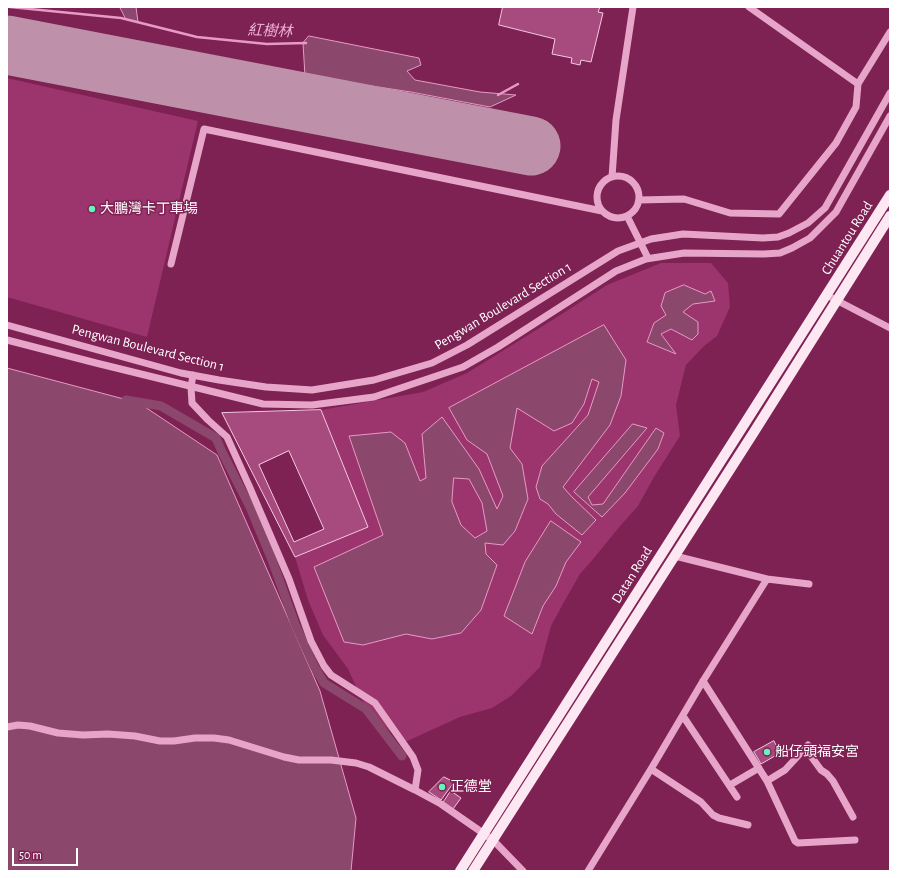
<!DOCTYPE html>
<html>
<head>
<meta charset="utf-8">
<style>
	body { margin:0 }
	#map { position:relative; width:897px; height:878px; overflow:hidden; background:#7e2153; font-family:"Alegreya Sans",sans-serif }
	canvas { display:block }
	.frame { position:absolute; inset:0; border:8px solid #fff; pointer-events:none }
	.scale { position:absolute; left:12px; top:848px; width:66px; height:18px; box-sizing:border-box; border:2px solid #fff; border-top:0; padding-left:5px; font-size:12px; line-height:14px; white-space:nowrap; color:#fff; -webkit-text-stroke:3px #7e2153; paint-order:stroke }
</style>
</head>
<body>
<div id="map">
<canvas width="897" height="878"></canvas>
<div class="frame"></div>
<div class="scale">50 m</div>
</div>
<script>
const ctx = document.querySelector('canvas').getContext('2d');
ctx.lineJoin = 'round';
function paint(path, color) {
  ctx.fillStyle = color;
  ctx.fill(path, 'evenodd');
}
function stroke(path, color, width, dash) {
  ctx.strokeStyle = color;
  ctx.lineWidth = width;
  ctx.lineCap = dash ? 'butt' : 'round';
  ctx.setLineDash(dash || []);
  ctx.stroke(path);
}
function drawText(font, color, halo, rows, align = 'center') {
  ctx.font = font + ' "Alegreya Sans","Noto Sans TC",sans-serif';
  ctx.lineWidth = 3;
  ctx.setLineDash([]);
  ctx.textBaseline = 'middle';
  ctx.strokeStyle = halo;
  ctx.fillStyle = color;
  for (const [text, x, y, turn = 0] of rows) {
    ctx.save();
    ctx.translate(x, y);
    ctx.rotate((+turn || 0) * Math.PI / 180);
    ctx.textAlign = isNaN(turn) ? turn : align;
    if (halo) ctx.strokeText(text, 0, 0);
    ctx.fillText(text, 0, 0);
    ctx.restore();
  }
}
paint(new Path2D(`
	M7 78 198 121 147 337 7 297Z
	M661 263H711L728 283 730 307 717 336 704 346 686 365 676 405 680 436 654 477 638 506 621 525 594 558 580 574 564 602 551 626 540 667 511 696 492 708 460 717 403 743 367 710 348 669 323 635 308 600 295 557 367 527 321 410 423 392 467 373 554 319 607 285Z`), '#9c346d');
const water = new Path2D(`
	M120 7H136L138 22 126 19Z
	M309 36 419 58 421 65 407 71 415 80 480 92 516 95 490 107 411 92 305 76 303 43Z
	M684 285 705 294 711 291 715 301 693 304 683 312 698 322V334L692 340 671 329 661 334 676 354 647 342 654 323 666 315 661 306 665 293Z
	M604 325 626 360 621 396 610 425 563 487 572 497 596 520 582 535 556 514 548 504 540 499 536 487 542 466 588 415 599 382 592 379 584 404 572 423 554 431 517 408 510 448 522 464 528 499 515 531 503 545 485 543 486 554 497 565 481 610 461 633 432 639 406 634 363 645 344 642 314 567 383 535 349 436 391 432 405 443 420 481 426 478 422 434 442 417 479 469 497 509 503 496 487 454 467 440 449 408ZM454 478 469 479 482 503 487 531 475 538 461 525 452 502Z
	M7 368 139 403 217 455 320 691 356 818 351 871H7Z
	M633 424 647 428 588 497 592 505 603 504 656 428 664 433 658 449 625 493 602 517 574 492Z
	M551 521 581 542 566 562 556 586 543 606 532 634 504 616 525 562Z`);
paint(water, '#8c486c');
stroke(water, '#e899c6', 1);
stroke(new Path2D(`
	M10 7 121 18 197 37 267 44 306 43
	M498 95 518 84`), '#e899c6', 2.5);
stroke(new Path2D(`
	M126 400 161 406 216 438 222 452 250 507 272 560 295 624 314 666 324 683 366 709 402 756`), '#8c486c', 9);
stroke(new Path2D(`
	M7 45 531 146`), '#be90a9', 59);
const building = new Path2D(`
	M503 7H600L598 12 603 13 591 62 581 60 580 65 571 63 572 58 552 54 555 39 499 25Z
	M321 410 368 527 295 557 222 413Z
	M289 451 324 529 294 542 259 465Z
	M774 741 780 753 761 764 754 752Z
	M444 777 454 782 441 800 429 792Z
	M451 791 461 798 453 809 443 803Z`);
paint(building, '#a74a7d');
stroke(building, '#f5c9e1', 1);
stroke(new Path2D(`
	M749 7 858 84
	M597 197a21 21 0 1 1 42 0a21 21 0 1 1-42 0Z
	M612 177 616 120 633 7
	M639 200 684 199 730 213 779 214 836 143 856 107 858 84 890 32
	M627 216 648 258
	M171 264 204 129 602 211
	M827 295 836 300 890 328
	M7 325 181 373 219 380 266 387 312 390 374 380 432 363 467 345 618 251 651 239 683 234 763 238 778 237 789 233 808 223 825 208 890 93
	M7 340 96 363 263 404 312 405 374 397 463 367 498 347 616 271 646 259 684 253 764 254 780 253 792 248 810 238 836 212 890 116
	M193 375 191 387 192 403 208 420 227 437 250 488 289 579 311 641 324 666 331 675 375 703 413 757 418 770 415 790
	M675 556 767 579 809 584
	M703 681 767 781 795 841 798 843 855 840
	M683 716 737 797
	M7 727 18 725 30 726 58 733 83 735 108 734 135 736 160 741H174L195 738H214L229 740 284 757 299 760H331L356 763 369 767 415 790 441 804 493 840 523 871
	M805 748 821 770 827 774 833 781 853 817
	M651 769 701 802 713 815 719 818 748 825
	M767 781 785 770 808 745
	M730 785 759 768
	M588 871 651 769 703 681 767 579`), '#e7a5c9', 7);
stroke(new Path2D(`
	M460 871 890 195
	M473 871 754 432 890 216`), '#fde7f2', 10);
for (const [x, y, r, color] of [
	[92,209,4,"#67f3bc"],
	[767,752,4,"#67f3bc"],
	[442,787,4,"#67f3bc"]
]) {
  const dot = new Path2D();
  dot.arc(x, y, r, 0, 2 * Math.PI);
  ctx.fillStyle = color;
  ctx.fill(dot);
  stroke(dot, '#7e2153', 1.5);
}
drawText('14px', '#fff', '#7e2153', [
	["大鵬灣卡丁車場",100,209],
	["船仔頭福安宮",775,752],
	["正德堂",450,787]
], 'left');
drawText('14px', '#fff', '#7e2153', [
	["Chuantou Road",847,238,-58],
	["Pengwan Boulevard Section 1",503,306,-31],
	["Pengwan Boulevard Section 1",148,348,14],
	["Datan Road",632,575,-58]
]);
drawText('italic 15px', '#eeb1d3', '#7e2153', [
	["紅樹林",270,31,2]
]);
</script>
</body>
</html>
